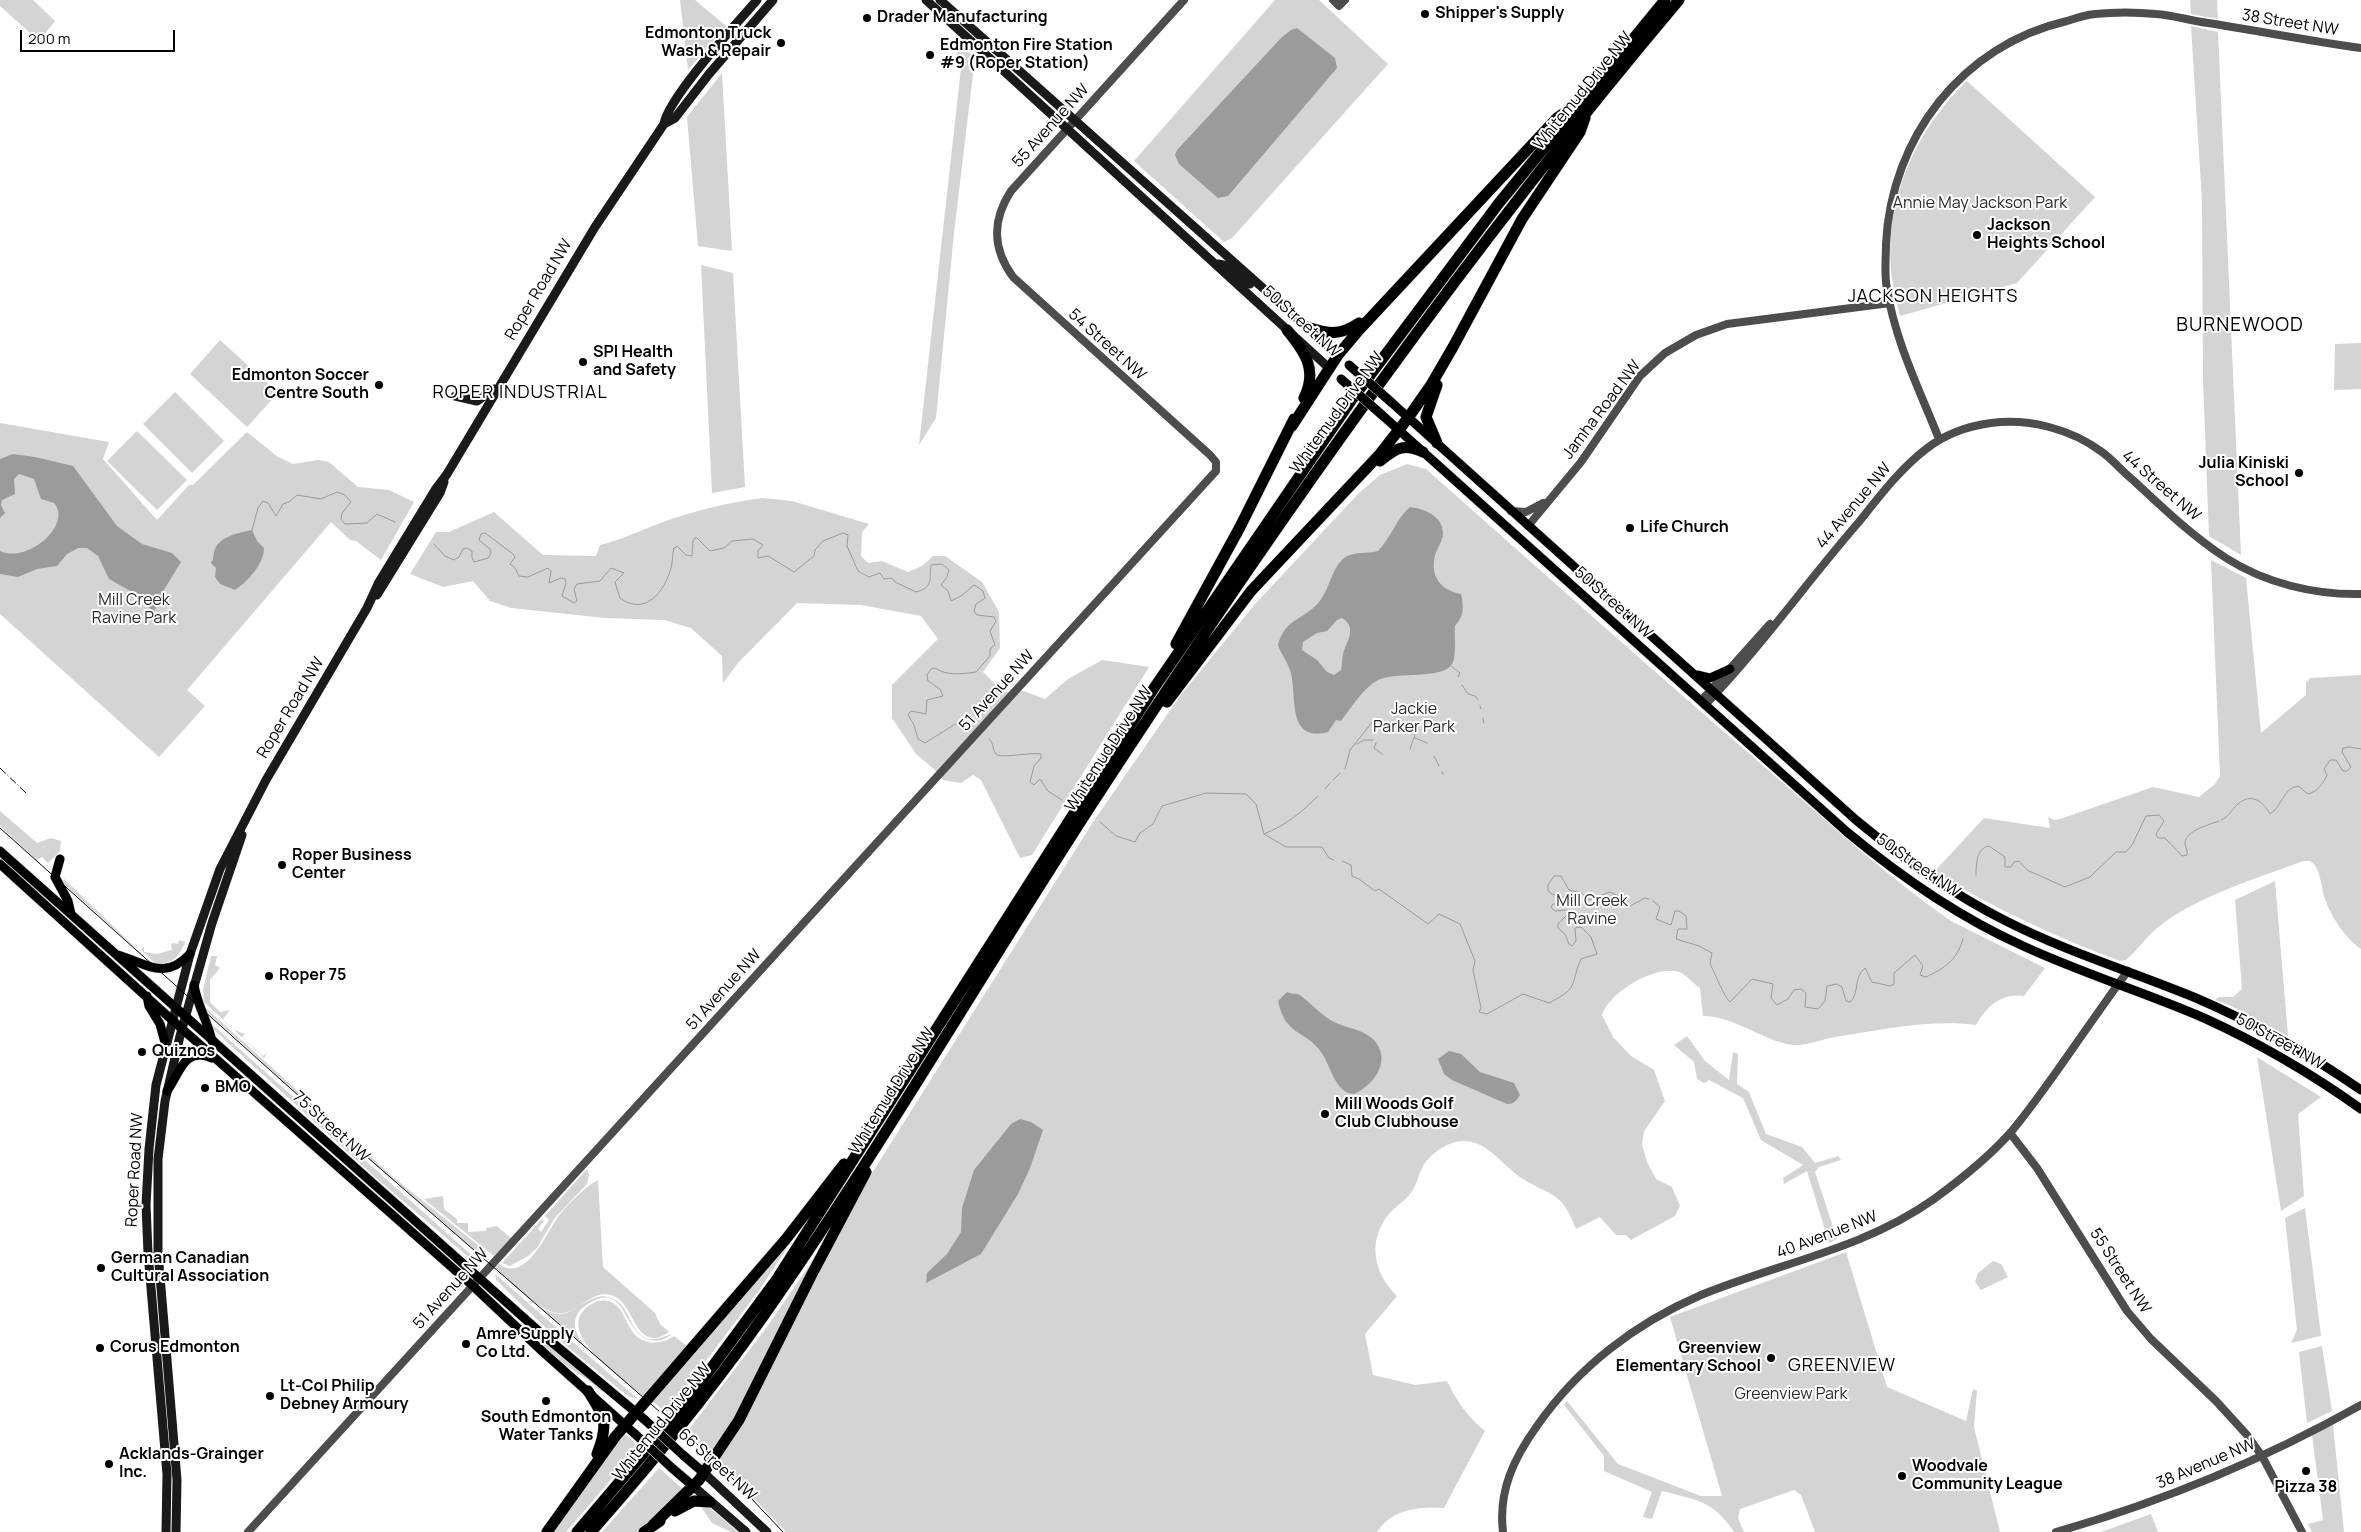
<!DOCTYPE html>
<html>
<head>
<meta charset="utf-8">
<style>
	body { margin:0 }
	#map { position:relative; width:2361px; height:1532px; overflow:hidden; background:#fff; font-family:Manrope,sans-serif }
	canvas { display:block }
	.scale { position:absolute; left:20px; top:30px; width:155px; height:22px; box-sizing:border-box; border:2px solid #000; border-top:0; padding-left:6px; font-size:15px; line-height:18px; white-space:nowrap; color:#000; -webkit-text-stroke:4px #fff; paint-order:stroke }
</style>
</head>
<body>
<div id="map">
<canvas width="2361" height="1532"></canvas>
<div class="scale">200 m</div>
</div>
<script>
const ctx = document.querySelector('canvas').getContext('2d');
ctx.lineJoin = 'round';
function paint(path, color) {
  ctx.fillStyle = color;
  ctx.fill(path, 'evenodd');
}
function stroke(path, color, width, dash) {
  ctx.strokeStyle = color;
  ctx.lineWidth = width;
  ctx.lineCap = dash ? 'butt' : 'round';
  ctx.setLineDash(dash || []);
  ctx.stroke(path);
}
function drawText(font, color, halo, rows, align = 'center') {
  ctx.font = font + ' Manrope,sans-serif';
  ctx.lineWidth = 4;
  ctx.setLineDash([]);
  ctx.textBaseline = 'middle';
  ctx.strokeStyle = halo;
  ctx.fillStyle = color;
  for (const [text, x, y, turn = 0] of rows) {
    ctx.save();
    ctx.translate(x, y);
    ctx.rotate((+turn || 0) * Math.PI / 180);
    ctx.textAlign = isNaN(turn) ? turn : align;
    if (halo) ctx.strokeText(text, 0, 0);
    ctx.fillText(text, 0, 0);
    ctx.restore();
  }
}
paint(new Path2D(`
	M0 0H33L55 21 39 41 0 6Z
	M680 0H695L726 26 688 70Z
	M1275 0H1319L1388 64 1232 238 1224 242 1134 161Z
	M2190 0H2217L2218 19 2191 14Z
	M2191 26 2218 32 2241 555 2209 536 2203 380 2202 201Z
	M961 47 975 57 954 233 936 418 919 445 962 59 956 54Z
	M722 73 732 251 698 246 687 117Z
	M1967 81 2095 197 2017 283 1900 316C1897 304 1894 291 1892 278 1883 204 1914 131 1967 81Z
	M701 265 733 273 745 487 712 493Z
	M220 340 278 393 247 427 190 374Z
	M2361 343V389L2334 390 2335 344Z
	M175 392 224 441 192 473 143 424Z
	M0 423 109 442 103 459 157 520 189 485H193L247 432 278 457 293 464 318 460 329 462 358 487 389 490 414 502 381 560 356 541 350 540 331 522 187 690 205 706 159 757 0 614Z
	M137 431 187 480 157 510 107 461Z
	M1407 464 1426 469C1539 569 1652 670 1767 769 1827 821 1886 876 1951 921L2045 968 2024 996C2001 993 1987 1006 1976 1025 1931 1019 1880 1030 1835 1037 1823 1039 1809 1045 1797 1045 1768 1045 1737 1016 1703 1016L1700 988C1694 984 1688 977 1682 973 1658 962 1609 992 1602 1015L1613 1037 1631 1056 1654 1070 1665 1101 1644 1131 1642 1145 1647 1162 1656 1179 1672 1187 1680 1206 1675 1216 1631 1240 1626 1235H1616L1600 1217 1576 1229C1561 1189 1550 1197 1520 1177 1501 1164 1488 1141 1463 1141 1447 1142 1431 1153 1423 1166 1418 1175 1417 1186 1410 1194 1404 1202 1394 1207 1388 1215 1367 1242 1374 1274 1397 1296L1365 1334 1373 1375 1415 1385 1447 1381C1457 1402 1468 1417 1485 1431L1444 1508C1417 1507 1394 1508 1377 1532H786L718 1461 749 1412 807 1291 867 1181 1093 822 1180 696 1256 603 1359 493 1380 475Z
	M762 498 792 501 869 524 862 532 861 556 868 563 882 561 908 572 922 566 933 556H945L982 582 999 612 1000 648 983 672 1003 692 1024 691 1045 699 1068 679 1102 660 1149 667 1032 855 1020 858 981 780 973 775 961 783 943 780 934 769 916 754 892 718V685L938 639 921 616 861 605 797 603 738 663 723 683 722 656 691 628 664 620 605 618 511 608 490 601 473 581 443 587 410 574 436 532H449L494 512 543 555 596 556 600 545C621 540 639 531 658 524 692 511 726 503 762 498Z
	M2211 560 2246 578 2261 733 2306 695V683L2310 678 2361 675V949C2345 938 2332 918 2325 899 2321 888 2321 867 2310 861H2303C2258 878 2198 896 2161 925 2147 935 2139 949 2126 960L2120 961C2055 937 1994 908 1934 872L1984 818 2050 828 2048 817 2054 820 2060 819 2153 787 2199 797 2215 784 2220 776Z
	M0 811 37 843 51 838 61 841 60 851 48 863 42 857 37 860 3 829 0 825Z
	M64 879 154 965 62 882Z
	M2275 881 2288 1036 2231 1006 2215 1000 2219 997H2233L2242 989 2235 900Z
	M179 940 185 942C180 956 171 966 155 963L141 950 144 946V952L157 954 172 950 171 945 173 943 178 944Z
	M211 956H217L215 965 220 968 210 980V1002L220 1012 230 1010 223 1019 234 1030 245 1034 242 1037 263 1056 267 1053 264 1058 204 1002 203 990Z
	M206 1008 393 1177 483 1249 479 1254 367 1157 205 1010Z
	M208 1021 475 1258 473 1261 374 1176 214 1030Z
	M1687 1036 1705 1061 1729 1080 1733 1052 1738 1054 1737 1084 1749 1092 1766 1134 1802 1147 1815 1163 1838 1156 1841 1160 1819 1167 1815 1172 1837 1239 1829 1243 1807 1171 1784 1184 1783 1178 1803 1165 1761 1140 1743 1098 1709 1080 1704 1083 1697 1079 1694 1062 1674 1045Z
	M2257 1057 2321 1097 2298 1114 2304 1196 2281 1211Z
	M587 1169 589 1175 587 1184 554 1219 537 1248 528 1256 510 1266 502 1263 542 1219 544 1221 538 1229 541 1232 549 1220 545 1216Z
	M598 1180 603 1267 655 1313 660 1324 669 1332C636 1355 635 1305 614 1296 591 1287 578 1316 557 1313 537 1310 510 1281 495 1268L499 1264C525 1283 545 1236 556 1220 563 1209 587 1185 598 1180Z
	M443 1196 444 1209 457 1219V1223H468V1232L486 1231V1228L497 1226 511 1238 494 1256 424 1199Z
	M2305 1208 2321 1336 2291 1343 2297 1330 2285 1218Z
	M797 1233 760 1289 667 1413 651 1400Z
	M821 1248 754 1385 712 1456 687 1432 769 1324Z
	M1846 1252 1887 1387 1966 1421 1973 1389 1977 1391 1974 1427 2000 1532H1815L1801 1495 1794 1490 1740 1509 1738 1518 1744 1532H1734C1713 1500 1696 1500 1662 1491L1652 1519 1643 1517 1652 1492 1604 1471V1456L1564 1405 1567 1401 1618 1464 1701 1496H1722L1670 1317Z
	M1993 1261 2001 1264 2008 1277 1981 1290 1975 1282 1978 1273Z
	M495 1274 637 1398 629 1397 551 1333 496 1280Z
	M603 1296C634 1299 625 1334 650 1339 659 1340 666 1335 672 1334 666 1339 659 1342 651 1340 621 1335 628 1279 588 1304 581 1308 576 1314 575 1322 574 1332 580 1339 585 1346L540 1307C571 1326 575 1300 603 1296Z
	M598 1301C620 1297 623 1317 632 1331 642 1346 661 1345 674 1336L688 1347 643 1396C621 1377 542 1325 598 1301Z
	M517 1321 604 1389 602 1392 588 1380 561 1362Z
	M2322 1346 2332 1411 2307 1423 2299 1352Z
	M2333 1425 2344 1532H2312L2308 1524 2323 1520 2312 1435Z
	M625 1434 639 1447 566 1532H550L601 1459Z
	M659 1468 684 1490 637 1532H602Z
	M699 1504 708 1506 738 1532H731L712 1523Z
	M2151 1514 2158 1532H2101Z`), '#d4d4d4');
paint(new Path2D(`
	M1297 28 1335 58 1337 68 1228 196 1218 198 1179 164 1175 155 1177 150 1281 38 1291 30Z
	M13 454 35 457 73 466 117 526 142 544 172 553 181 562 162 593 154 612 132 592 109 579 98 556 87 548H78L67 554 57 566 37 569 18 577 0 574V551C27 564 73 525 54 503L41 499 34 479 19 474 14 479 15 494 2 500 1 505 5 513 0 518V459Z
	M1410 507C1424 509 1443 515 1443 534 1443 540 1437 549 1435 555 1430 576 1440 590 1461 594 1464 607 1464 616 1455 626 1454 636 1457 656 1452 664 1442 680 1398 671 1378 680 1363 688 1351 708 1341 721L1336 720 1328 732C1285 743 1298 693 1290 670 1287 661 1281 654 1278 645 1285 618 1304 620 1319 602 1330 589 1331 569 1344 558 1353 551 1367 554 1378 551 1391 538 1396 519 1410 507ZM1342 618C1358 628 1346 642 1343 654 1342 659 1342 665 1341 670L1334 675 1327 672 1317 660 1302 650 1303 642 1317 633 1327 631 1337 620Z
	M252 530 257 541 264 548C264 564 248 581 235 590L220 584 215 577 216 568 211 563C214 558 213 557 214 552 218 536 239 533 252 530Z
	M1287 992C1292 995 1296 992 1301 996 1312 1004 1322 1016 1334 1022 1346 1028 1362 1029 1373 1039 1393 1060 1374 1085 1354 1094 1335 1093 1331 1066 1321 1052 1306 1030 1285 1036 1278 1001Z
	M1449 1051 1461 1054 1480 1072 1514 1083 1520 1095C1516 1101 1514 1104 1507 1104L1452 1080 1444 1074 1438 1059Z
	M1020 1119 1031 1122 1043 1130 1030 1168 1018 1194 981 1254 926 1283 927 1273 947 1254 961 1232 962 1208 974 1170 1011 1124Z`), '#9b9b9b');
stroke(new Path2D(`
	M252 530 258 508 263 501 268 503 276 516 283 504 289 502 297 495 321 499 337 492 345 495 351 502 342 513 341 519 345 524 367 523 377 514 395 522
	M434 544 445 556 454 560 459 557 463 549 467 548 472 551V558L474 562 488 558 491 553 490 549 479 540 481 534 485 533 513 554 515 557 510 564 515 568 519 576 528 577 548 568 551 571 549 583 561 578 565 579 566 583 562 596 574 603 577 601 574 589 577 584 600 581 611 568 624 573 615 582 620 598C645 617 665 591 671 568 673 561 672 554 674 548L677 546 686 555 692 556 693 541 696 537 710 551 724 548 732 541 753 539 763 545 758 551V558L768 556 794 572 814 556 815 550 823 541 843 533 848 535 847 546 858 571 869 577 880 573 884 579 892 578 895 582 916 592C934 587 929 579 931 565L942 564 949 570 947 577 941 585 948 591 951 601 961 596 974 585 983 591 985 598 976 604 974 611 977 615 994 617 996 621 990 631 995 645 990 649V656L976 672C962 674 947 676 935 668L931 669 927 675 928 681 940 689 943 696 927 700 926 714 911 711 908 715 914 725 918 739 925 743 957 723 965 726
	M1451 666 1460 673 1458 677
	M1462 685 1468 694 1475 696 1478 700
	M1480 706 1481 709
	M1483 718 1484 723
	M1399 725 1412 734
	M1415 738 1427 743
	M989 739C994 743 992 749 996 754 1000 759 1030 752 1041 754V758L1034 766 1030 782 1034 785 1040 779 1048 791 1062 800
	M1376 743 1374 748 1382 754
	M1357 744 1364 740H1373
	M1410 749 1415 735
	M1434 756 1439 766
	M1345 769 1350 750 1373 721 1395 723
	M1442 772 1443 774
	M1333 780 1340 773
	M1325 789 1330 783
	M2221 820C2230 816 2231 810 2238 804 2251 792 2264 802 2270 814 2282 807 2283 788 2298 786L2308 794C2318 791 2322 785 2327 775L2324 769 2330 760H2336L2343 771H2347L2351 767 2342 752 2343 748 2349 747 2361 749
	M1100 822 1116 836 1135 842 1140 833 1153 824 1162 806 1206 793 1246 794 1256 804 1264 834 1286 847H1322L1329 858 1334 860
	M1264 834C1286 825 1301 813 1318 796
	M1342 861 1351 865 1352 876 1359 879 1375 891 1379 889 1428 924 1439 914 1460 924 1475 961 1473 970 1481 1008 1479 1012 1487 1014 1523 994 1549 1003C1580 987 1569 987 1581 959L1597 954 1591 937 1581 927 1575 928 1576 941 1572 946 1569 944 1565 934 1558 928V924L1569 913 1567 910 1555 911 1551 907 1553 904H1565L1567 901 1566 898 1552 894 1548 891V885L1554 876H1561L1569 890 1582 893 1588 900 1610 892 1623 898 1630 906 1645 898 1649 899
	M1976 876C1976 866 1976 848 1989 846L2005 857V867H2011L2014 862 2019 861 2027 870 2065 887 2090 877 2116 852H2126L2132 845 2146 816 2159 815 2164 821 2156 834 2158 838H2165L2182 856 2187 855C2188 850 2185 847 2185 843 2186 830 2209 825 2219 821
	M1653 901 1660 907 1656 919 1671 925 1675 911H1679L1686 916 1687 929H1678L1676 939 1699 946 1712 953 1710 964C1715 973 1724 997 1730 1002L1752 979 1773 984 1771 998 1777 1005 1788 999 1794 990 1801 989 1806 993 1805 1007 1818 1009 1825 1001 1827 986 1837 984 1842 987 1846 1001 1850 1002C1860 993 1853 977 1865 968L1872 982 1890 986 1894 984V973L1915 955 1923 966 1920 975 1926 977C1945 968 1957 960 1963 939`), '#9b9b9b', 1);
const primary = new Path2D(`
	M1391 402 1856 820C1903 859 1952 894 2006 921 2067 952 2133 972 2196 998 2254 1023 2309 1054 2361 1090
	M1382 415 1847 832C1901 877 1957 916 2021 945 2081 973 2144 992 2204 1018 2259 1043 2312 1074 2361 1109
	M1698 675 1710 678 1730 669
	M0 851 542 1334 645 1420
	M60 859 55 877 68 901 71 914
	M0 864 172 1020 473 1286 543 1352 635 1434
	M118 955C148 964 164 981 190 954
	M194 985C197 1005 208 1022 212 1041
	M147 996 149 1006 160 1024 166 1046
	M167 1091C180 1073 184 1046 212 1058
	M683 1455 704 1473
	M672 1468 693 1486`);
const motorway = new Path2D(`
	M1307 327C1328 334 1340 336 1359 323
	M1287 330C1305 352 1318 370 1304 398
	M1292 426 1338 355 1359 330 1557 118 1570 109
	M1437 443 1426 417 1437 385
	M1380 461C1396 448 1404 443 1423 452
	M1176 644 1240 527 1294 419
	M1167 702 1251 591 1380 454 1408 418 1431 385 1453 347 1522 219 1580 132 1585 118
	M588 1391C605 1417 609 1424 597 1454
	M675 1511 694 1501 710 1502
	M653 1525 699 1480 739 1420 811 1276 866 1172
	M547 1532 615 1437 786 1239 844 1164
	M577 1532 682 1408 777 1279 1152 691 1353 398 1499 203 1665 0
	M591 1532C661 1453 726 1372 785 1285 896 1123 995 952 1103 787 1281 514 1469 249 1679 0
	M644 1532 660 1521`);
stroke(primary, '#dbdbdb', 10);
stroke(motorway, '#dbdbdb', 12);
stroke(new Path2D(`
	M1333 0 1339 6 1345 0
	M1939 439C1920 391 1895 341 1887 289 1884 275 1886 259 1886 244 1891 138 1962 45 2067 21 2076 18 2085 15 2095 14 2114 12 2136 12 2156 14 2173 15 2191 21 2208 23 2259 31 2310 41 2361 48
	M1511 511 1526 512 1543 503
	M1528 526 1581 462 1640 376 1665 353 1696 335 1727 324 1890 303
	M1701 701 1770 624
	M1705 705C1760 648 1806 583 1858 523 1879 497 1899 470 1926 449 1944 435 1968 426 1991 423 2029 418 2071 429 2102 452 2113 460 2122 471 2133 480 2162 507 2192 536 2226 558 2265 583 2314 595 2361 594
	M2010 1133 2037 1168 2127 1311 2151 1339 2216 1401 2247 1435 2262 1456 2302 1532
	M248 1532 1216 471V462L1210 455 1013 277C992 248 992 220 1011 191L1184 0
	M1503 1532C1498 1491 1514 1458 1537 1426 1578 1367 1636 1323 1701 1295 1779 1263 1864 1249 1934 1199 1960 1180 1989 1157 2011 1132 2041 1096 2069 1053 2097 1014 2107 1000 2117 985 2128 971
	M2056 1532C2162 1502 2265 1459 2361 1405`), '#4d4d4d', 8);
stroke(new Path2D(`
	M926 0 1329 368
	M940 0 1338 355
	M664 124C668 98 737 23 757 0
	M1218 264 1228 266 1250 284
	M455 396 477 401 494 389
	M377 595 440 493 444 482
	M704 1473 767 1532
	M693 1486 746 1532
	M166 1532 167 1474 148 1253 146 1205 149 1149 156 1085 190 954 220 869 266 780 367 608 379 582 435 490 447 474 595 227 664 124 675 118 709 74 773 0
	M176 1532 177 1480 158 1252V1159L165 1101 180 1036 212 923 242 835`), '#1a1a1a', 9);
stroke(primary, '#000', 9);
stroke(motorway, '#000', 11);
stroke(new Path2D(`
	M0 828 367 1157 714 1459 783 1532`), '#000', 1);
stroke(new Path2D(`
	M0 768 26 793`), '#000', 1, [8, 2.5, 1, 2.5]);
const primaryBridge = new Path2D(`
	M1349 365 1391 402
	M1341 379 1382 415
	M645 1420 683 1455
	M635 1434 672 1468`);
stroke(primaryBridge, '#dbdbdb', 10, []);
stroke(primaryBridge, '#000', 9);
for (const [x, y, r, color] of [
	[1425,14,5,"#000"],
	[867,18,5,"#000"],
	[781,43,5,"#000"],
	[930,55,5,"#000"],
	[1977,235,5,"#000"],
	[583,362,5,"#000"],
	[379,385,5,"#000"],
	[2299,473,5,"#000"],
	[1630,528,5,"#000"],
	[282,865,5,"#000"],
	[269,976,5,"#000"],
	[142,1052,5,"#000"],
	[205,1088,5,"#000"],
	[1325,1114,5,"#000"],
	[101,1268,5,"#000"],
	[466,1344,5,"#000"],
	[100,1348,5,"#000"],
	[1771,1358,5,"#000"],
	[270,1396,5,"#000"],
	[546,1401,5,"#000"],
	[109,1464,5,"#000"],
	[2306,1471,5,"#000"],
	[1902,1476,5,"#000"]
]) {
  const dot = new Path2D();
  dot.arc(x, y, r, 0, 2 * Math.PI);
  ctx.fillStyle = color;
  ctx.fill(dot);
  stroke(dot, '#fff', 2);
}
drawText('bold 16px', '#000', '#fff', [
	["Shipper's Supply",1435,14],
	["Drader Manufacturing",877,18],
	["Edmonton Truck",771,34,"right"],
	["Wash & Repair",771,52,"right"],
	["Edmonton Fire Station",940,46],
	["#9 (Roper Station)",940,64],
	["Jackson",1987,226],
	["Heights School",1987,244],
	["SPI Health",593,353],
	["and Safety",593,371],
	["Edmonton Soccer",369,376,"right"],
	["Centre South",369,394,"right"],
	["Julia Kiniski",2289,464,"right"],
	["School",2289,482,"right"],
	["Life Church",1640,528],
	["Roper Business",292,856],
	["Center",292,874],
	["Roper 75",279,976],
	["Quiznos",152,1052],
	["BMO",215,1088],
	["Mill Woods Golf",1335,1105],
	["Club Clubhouse",1335,1123],
	["German Canadian",111,1259],
	["Cultural Association",111,1277],
	["Amre Supply",476,1335],
	["Co Ltd.",476,1353],
	["Corus Edmonton",110,1348],
	["Greenview",1761,1349,"right"],
	["Elementary School",1761,1367,"right"],
	["Lt-Col Philip",280,1387],
	["Debney Armoury",280,1405],
	["South Edmonton",546,1418,"center"],
	["Water Tanks",546,1436,"center"],
	["Acklands-Grainger",119,1455],
	["Inc.",119,1473],
	["Woodvale",1912,1467],
	["Community League",1912,1485],
	["Pizza 38",2306,1488,"center"]
], 'left');
drawText('16px', '#000', '#fff', [
	["38 Street NW",2290,23,9],
	["Whitemud Drive NW",1583,91,-51],
	["55 Avenue NW",1051,126,-48],
	["Roper Road NW",539,290,-59],
	["50 Street NW",1301,322,42],
	["54 Street NW",1107,345,42],
	["Jamha Road NW",1602,410,-53],
	["Whitemud Drive NW",1337,413,-54],
	["44 Street NW",2161,486,41],
	["44 Avenue NW",1854,506,-50],
	["50 Street NW",1613,603,42],
	["51 Avenue NW",997,691,-48],
	["Roper Road NW",291,708,-59],
	["Whitemud Drive NW",1109,749,-57],
	["50 Street NW",1918,866,35],
	["51 Avenue NW",724,990,-48],
	["50 Street NW",2280,1042,29],
	["Whitemud Drive NW",892,1091,-58],
	["75 Street NW",331,1127,42],
	["Roper Road NW",135,1170,-87],
	["40 Avenue NW",1827,1235,-21],
	["55 Street NW",2120,1271,57],
	["51 Avenue NW",451,1289,-48],
	["Whitemud Drive NW",662,1422,-51],
	["38 Avenue NW",2206,1464,-23],
	["66 Street NW",717,1465,42]
]);
drawText('16px', '#2b2b2b', '#fff', [
	["Annie May Jackson Park",1980,204],
	["Mill Creek",134,601],
	["Ravine Park",134,619],
	["Jackie",1414,710],
	["Parker Park",1414,728],
	["Mill Creek",1592,902],
	["Ravine",1592,920],
	["Greenview Park",1791,1395]
]);
ctx.letterSpacing = '1px';
drawText('18px', '#000', '#fff', [
	["JACKSON HEIGHTS",1933,297],
	["ROPER INDUSTRIAL",520,393],
	["GREENVIEW",1842,1366]
]);
ctx.letterSpacing = '0px';
ctx.letterSpacing = '1px';
drawText('19px', '#000', '#fff', [
	["BURNEWOOD",2240,326]
]);
ctx.letterSpacing = '0px';
</script>
</body>
</html>
